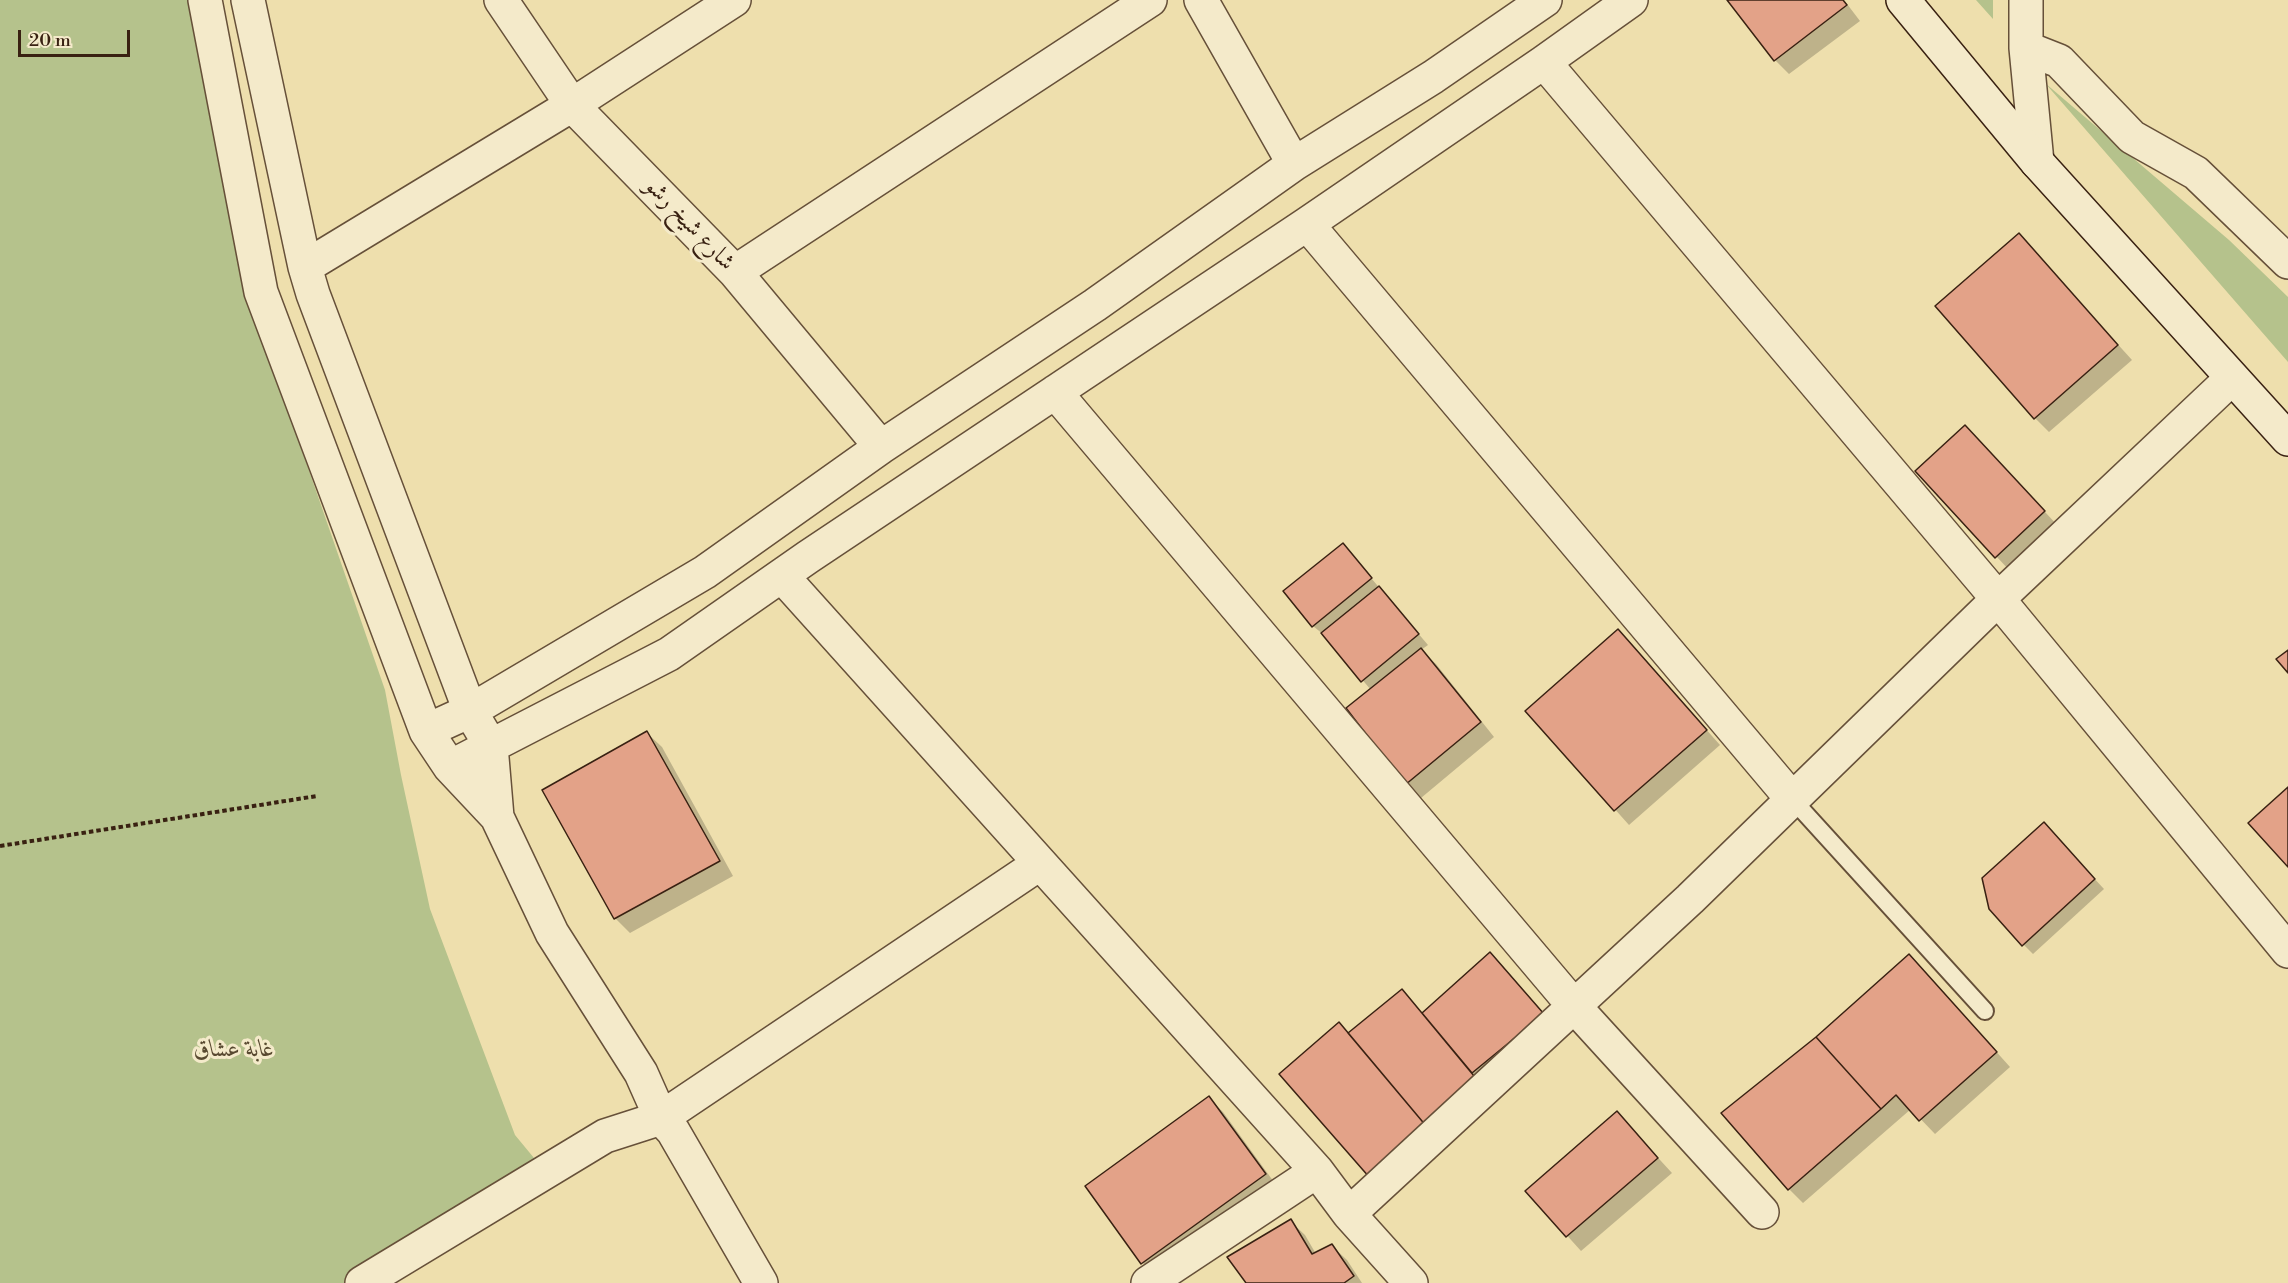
<!DOCTYPE html>
<html>
<head>
<meta charset="utf-8">
<style>
	body { margin:0 }
	#map { position:relative; width:2288px; height:1283px; overflow:hidden; background:#eedfad; font-family:"Libre Bodoni",serif }
	canvas { display:block }
	.scale { position:absolute; left:18px; top:30px; width:112px; height:27px; box-sizing:border-box; border:3px solid #392112; border-top:0; padding-left:8px; font-size:18px; line-height:21px; white-space:nowrap; color:#392112; -webkit-text-stroke:4px #f4eaca; paint-order:stroke }
</style>
</head>
<body>
<div id="map">
<canvas width="2288" height="1283"></canvas>
<div class="scale">20 m</div>
</div>
<script>
const ctx = document.querySelector('canvas').getContext('2d');
ctx.lineJoin = 'round';
function paint(path, color) {
  ctx.fillStyle = color;
  ctx.fill(path, 'evenodd');
}
function stroke(path, color, width, dash) {
  ctx.strokeStyle = color;
  ctx.lineWidth = width;
  ctx.lineCap = dash ? 'butt' : 'round';
  ctx.setLineDash(dash || []);
  ctx.stroke(path);
}
function drawText(font, color, halo, rows, align = 'center') {
  ctx.font = font + ' "Libre Bodoni",Amiri,serif';
  ctx.lineWidth = 6;
  ctx.setLineDash([]);
  ctx.textBaseline = 'middle';
  ctx.strokeStyle = halo;
  ctx.fillStyle = color;
  for (const [text, x, y, turn = 0] of rows) {
    ctx.save();
    ctx.translate(x, y);
    ctx.rotate((+turn || 0) * Math.PI / 180);
    ctx.textAlign = isNaN(turn) ? turn : align;
    if (halo) ctx.strokeText(text, 0, 0);
    ctx.fillText(text, 0, 0);
    ctx.restore();
  }
}
paint(new Path2D(`
	M0 0H198L249 297 385 690 401 775 430 909 515 1135 553 1181 388 1283H0Z
	M1976 0H1993V19Z
	M2045 83 2229 240 2288 297V362Z`), '#b5c28c');
paint(new Path2D(`
	M1729 0H1844L1860 21 1789 74 1775 60Z
	M2019 235 2132 360 2049 432 2035 418Z
	M1979 441 2059 527 2010 571 1996 556Z
	M1343 545 1428 645 1421 650 1436 664 1494 737 1421 798 1407 784 1371 690 1324 635 1313 626Z
	M1632 646 1720 745 1629 825 1527 711Z
	M647 733 662 747 733 876 630 933 615 918 544 790Z
	M2053 834 2104 889 2033 954 2023 944Z
	M1924 971 2010 1067 1935 1134 1911 1109 1803 1203 1789 1189Z
	M1402 991 1423 1014 1557 1029 1485 1088 1349 1035Z
	M1209 1098 1223 1112 1279 1189 1157 1277 1143 1263Z
	M1617 1113 1672 1173 1581 1251 1527 1191Z
	M1290 1221 1305 1235 1316 1254 1332 1246 1347 1260 1362 1283H1248Z`), '#0003');
const building = new Path2D(`
	M1727 0H1843L1847 5 1774 61Z
	M2019 233 2118 345 2034 419 1935 306Z
	M1965 425 2045 511 1995 558 1915 471Z
	M1343 543 1372 578 1312 627 1283 591Z
	M1379 586 1419 634 1361 682 1321 633Z
	M1618 629 1707 730 1614 811 1525 711Z
	M1421 648 1481 722 1405 785 1346 708Z
	M2288 650V673L2276 659Z
	M647 731 720 861 614 919 542 790Z
	M2288 787V867L2248 823Z
	M2044 822 2095 879 2022 946 1989 909 1982 878Z
	M1490 952 1544 1014 1472 1073 1422 1013Z
	M1909 954 1997 1052 1919 1121 1896 1095 1881 1109 1816 1037Z
	M1402 989 1479 1082 1427 1127 1348 1033Z
	M1339 1022 1427 1127 1370 1178 1279 1074Z
	M1816 1037 1881 1109 1788 1190 1721 1113Z
	M1209 1096 1266 1174 1141 1264 1085 1186Z
	M1617 1111 1658 1158 1566 1237 1525 1191Z
	M1291 1219 1312 1254 1332 1244 1354 1276 1344 1283H1246L1227 1257Z`);
paint(building, '#e3a288');
stroke(building, '#392112', 1.5);
const lane = new Path2D(`
	M1793 800 1985 1011`);
const street = new Path2D(`
	M205 0 261 292 426 731 450 767 497 817 552 933 641 1073 661 1118 673 1131 761 1283
	M248 0 305 267 313 294 470 711 491 746 497 817
	M501 0 572 105 735 272 881 447
	M1201 0 1294 164
	M2026 0V48L2037 162
	M2026 48 2059 61 2132 137 2196 173 2288 262
	M1544 62 1998 599 2288 951
	M1307 224 1793 800
	M305 267 572 105 734 0
	M735 272 1150 0
	M1055 392 1574 1006 1762 1212
	M782 576 1317 1171
	M426 731 470 711 705 572 881 447 1095 305 1294 164 1433 77 1545 0
	M450 767 669 654 808 557 1307 224 1544 62 1631 0
	M1349 1214 1411 1283
	M362 1283 605 1136 661 1118 1039 864
	M1148 1283 1317 1171 1349 1214 1690 899 1998 599 2232 378`);
const secondary = new Path2D(`
	M1903 0 2037 162 2288 439`);
stroke(lane, '#665039', 20);
stroke(street, '#665039', 36);
stroke(secondary, '#392112', 36);
stroke(new Path2D(`
	M0 846 317 796`), '#392112', 4, [4.5, 3]);
stroke(lane, '#f4eaca', 16);
stroke(street, '#f4eaca', 33);
stroke(secondary, '#f4eaca', 33);
drawText('24px', '#392112', '#f4eaca', [
	["شارع شيخ رشو",689,225,46]
]);
drawText('italic 24px', '#584930', '#f4eaca', [
	["غابة عشاق",234,1050]
]);
</script>
</body>
</html>
